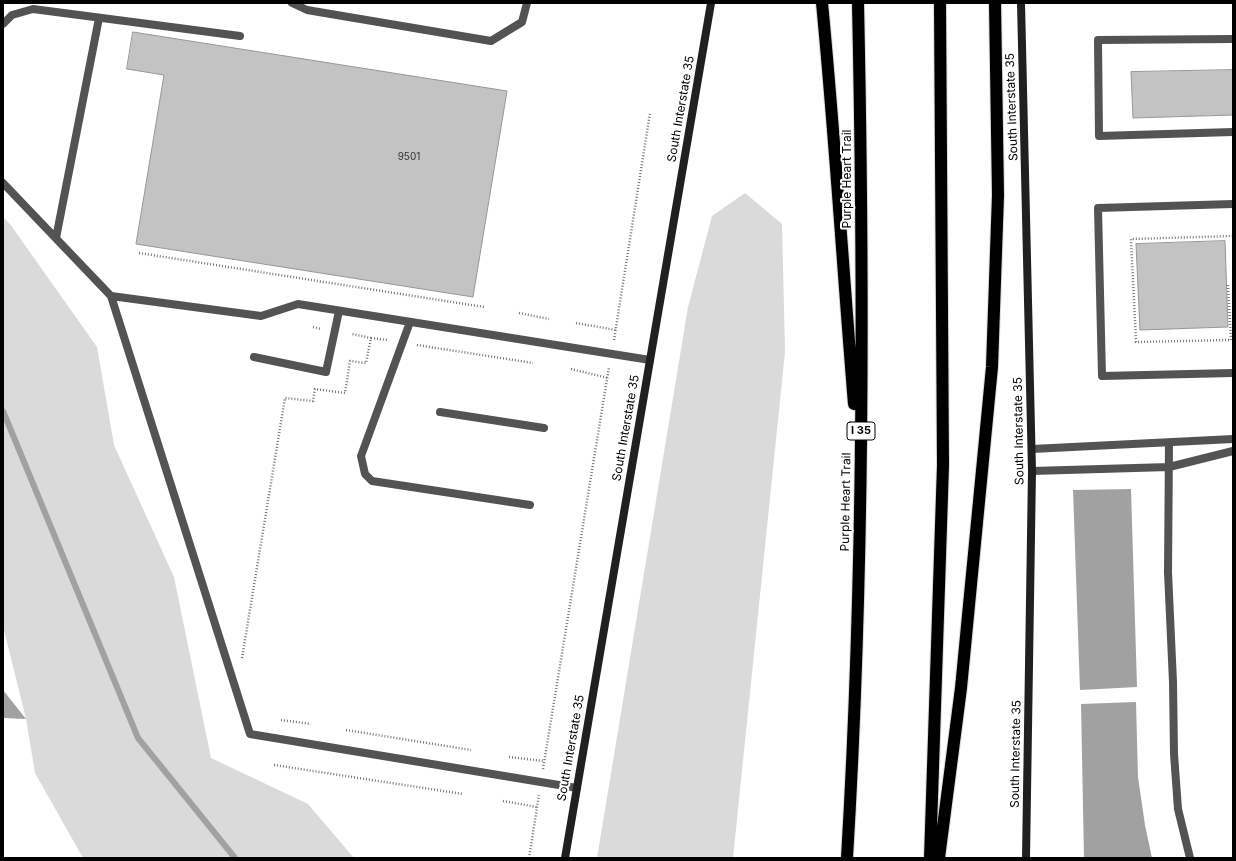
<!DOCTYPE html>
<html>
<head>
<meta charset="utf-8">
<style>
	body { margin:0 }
	#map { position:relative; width:1236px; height:861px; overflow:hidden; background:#fff; font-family:Inter,sans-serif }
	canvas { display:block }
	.frame { position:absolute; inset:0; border:4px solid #000; pointer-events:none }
</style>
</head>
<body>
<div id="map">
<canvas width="1236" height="861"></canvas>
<div class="frame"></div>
</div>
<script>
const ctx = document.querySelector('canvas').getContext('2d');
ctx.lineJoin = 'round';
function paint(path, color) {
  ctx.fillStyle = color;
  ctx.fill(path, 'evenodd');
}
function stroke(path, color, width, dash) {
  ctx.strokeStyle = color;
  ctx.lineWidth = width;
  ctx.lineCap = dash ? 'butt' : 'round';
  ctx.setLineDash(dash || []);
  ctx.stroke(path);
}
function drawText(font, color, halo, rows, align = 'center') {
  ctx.font = font + ' Inter,sans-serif';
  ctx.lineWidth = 4;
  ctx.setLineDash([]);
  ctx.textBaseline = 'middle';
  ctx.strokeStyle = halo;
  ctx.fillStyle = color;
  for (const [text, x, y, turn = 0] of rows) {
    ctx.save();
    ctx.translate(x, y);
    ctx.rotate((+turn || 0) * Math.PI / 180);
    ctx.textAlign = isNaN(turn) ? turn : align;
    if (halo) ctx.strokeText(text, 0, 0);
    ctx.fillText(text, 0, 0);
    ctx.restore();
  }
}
paint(new Path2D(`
	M745 193 782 224 785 352 733 858H597L688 307 712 216Z
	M3 217 10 224 97 347 114 445 174 577 211 758 308 804 354 858H83L35 773 26 719 3 626Z`), '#dadada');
paint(new Path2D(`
	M1131 489 1137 687 1080 690 1073 490Z
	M3 690 26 719 3 718Z
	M1136 702 1138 777 1145 825 1152 858H1084L1081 704Z`), '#a1a1a1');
stroke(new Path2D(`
	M3 411 138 738 235 858`), '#a1a1a1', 6);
const building = new Path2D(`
	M133 32 507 91 473 297 136 244 164 75 127 69Z
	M1233 70V115L1133 118 1131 72Z
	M1225 241 1228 327 1140 330 1136 244Z`);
paint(building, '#c3c3c3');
stroke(building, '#979797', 1);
const highway = new Path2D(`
	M822 3C835 137 843 271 854 404
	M847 858C864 573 864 288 858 3
	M930 858 943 465 940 3
	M939 858 961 688 992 367 998 195 995 3`);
stroke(highway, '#dbdbdb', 14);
stroke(new Path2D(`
	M139 253 484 307
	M1228 285 1231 340 1136 342 1131 239 1233 236
	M519 313 549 319
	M576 323 616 330
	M313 327 321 329
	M371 338 388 340
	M614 340 650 113
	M417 345 533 363
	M571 369 608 378
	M242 658 285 398 313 401 315 389 345 393 350 361 366 363 371 338 352 334
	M281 720 311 724
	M346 730 471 750
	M509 757 544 761
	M274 765 463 794
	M543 769 609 367
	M503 801 537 807
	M529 858 539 795`), '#757575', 2.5, [1, 2]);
stroke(new Path2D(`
	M292 3 307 10 491 41 522 22 527 3
	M3 24 12 15 33 9 240 36
	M1233 39 1098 40 1099 136 1233 132
	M3 183 111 296
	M1233 204 1098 208 1102 376 1233 373
	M56 238 99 18
	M410 322 361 456 365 474 372 481 530 505
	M254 357 326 372 339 311
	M440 412 544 428
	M1169 443 1168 572 1173 682 1174 754 1178 809 1190 858
	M1032 449 1233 439
	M1032 471 1169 467 1233 451
	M577 788 250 734 111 296 261 316 298 304 650 360`), '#535353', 8);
stroke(new Path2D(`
	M1021 3 1032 471 1026 858
	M565 858 711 3`), '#202020', 8);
stroke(highway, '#000', 12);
drawText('10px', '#313131', null, [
	["9501",409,157]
]);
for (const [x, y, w] of [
	[861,431,28]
]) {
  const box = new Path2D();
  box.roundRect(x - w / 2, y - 9, w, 18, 3);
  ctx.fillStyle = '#fff';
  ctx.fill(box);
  stroke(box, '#000', 1);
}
drawText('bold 11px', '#000', null, [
	["I 35",861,431]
]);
drawText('12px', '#000', '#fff', [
	["South Interstate 35",1012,107,-92],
	["South Interstate 35",681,109,-80],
	["Purple Heart Trail",847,179,-90],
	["South Interstate 35",626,428,-80],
	["South Interstate 35",1019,431,-91],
	["Purple Heart Trail",846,502,-89],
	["South Interstate 35",571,748,-80],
	["South Interstate 35",1016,754,-89]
]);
</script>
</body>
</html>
